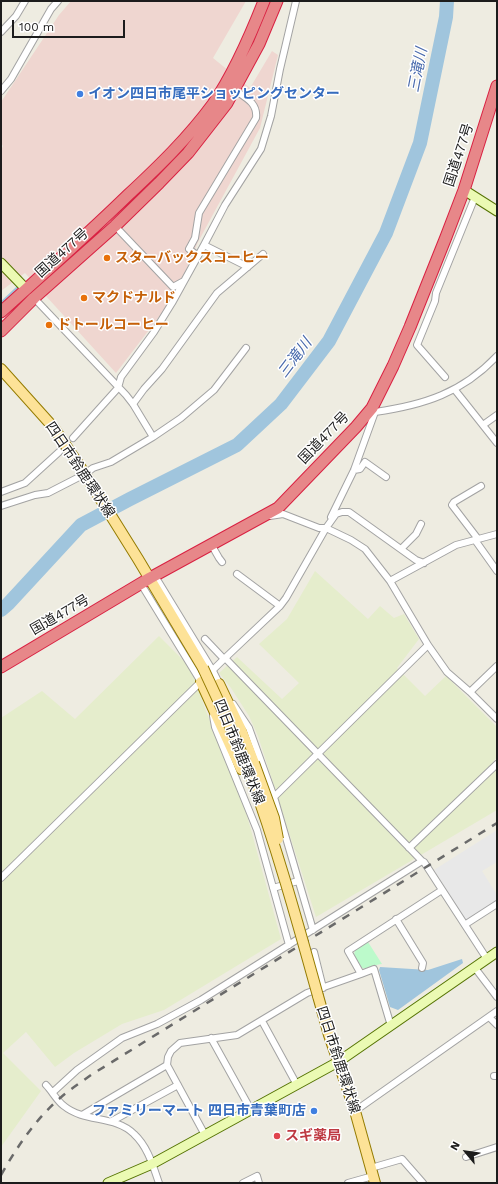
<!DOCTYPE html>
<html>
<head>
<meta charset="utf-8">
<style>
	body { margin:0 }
	#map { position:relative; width:498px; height:1184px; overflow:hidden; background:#eeece1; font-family:"Work Sans",sans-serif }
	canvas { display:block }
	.frame { position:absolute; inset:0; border:2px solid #1c1c1c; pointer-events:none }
	.north { position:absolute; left:446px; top:1132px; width:40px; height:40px; -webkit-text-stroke:3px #fff; paint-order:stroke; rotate:299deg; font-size:11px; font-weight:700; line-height:16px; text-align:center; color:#1c1c1c }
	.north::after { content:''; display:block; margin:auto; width:14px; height:18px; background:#1c1c1c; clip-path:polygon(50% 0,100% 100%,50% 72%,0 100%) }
	.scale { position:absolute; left:12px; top:20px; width:113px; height:18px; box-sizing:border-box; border:2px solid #1c1c1c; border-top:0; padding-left:5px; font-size:12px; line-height:14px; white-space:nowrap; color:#1c1c1c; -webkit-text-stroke:3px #fff; paint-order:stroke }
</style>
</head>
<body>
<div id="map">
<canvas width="498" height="1184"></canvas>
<div class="frame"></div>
<div class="north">N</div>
<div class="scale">100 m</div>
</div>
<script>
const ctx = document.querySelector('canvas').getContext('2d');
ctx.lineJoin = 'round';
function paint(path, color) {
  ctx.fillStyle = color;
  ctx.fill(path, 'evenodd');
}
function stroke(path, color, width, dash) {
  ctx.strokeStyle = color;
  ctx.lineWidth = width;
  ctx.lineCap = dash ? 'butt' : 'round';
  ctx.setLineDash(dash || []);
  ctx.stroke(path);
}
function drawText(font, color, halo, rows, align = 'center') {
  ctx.font = font + ' "Work Sans","Noto Sans JP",sans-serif';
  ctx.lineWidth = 3;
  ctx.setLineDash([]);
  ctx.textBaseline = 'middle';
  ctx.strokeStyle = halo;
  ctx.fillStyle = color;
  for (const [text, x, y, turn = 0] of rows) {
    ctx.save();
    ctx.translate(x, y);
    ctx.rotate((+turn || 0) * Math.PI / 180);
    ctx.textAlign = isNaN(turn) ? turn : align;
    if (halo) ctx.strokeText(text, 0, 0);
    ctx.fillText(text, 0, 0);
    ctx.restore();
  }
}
paint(new Path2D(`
	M71 1H246L213 58 250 88 272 51 278 55 260 128 198 242 175 296 116 373 25 273 1 291V150L3 146 1 143V102L59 15Z`), '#efd6d0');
paint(new Path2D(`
	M315 571 368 619 380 606 394 618 404 614 419 639 397 668 425 696 446 676 497 727V757L493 762 497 766V810L316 917 258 736 249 716 231 688 219 673 237 657 282 699 299 683 259 644 287 619Z
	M159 636 193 670 204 706 246 812 281 939 164 1010 122 1024 74 1053 55 1067 26 1032 3 1053 41 1091 1 1147V718L42 691 75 719Z`), '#e5edcc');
paint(new Path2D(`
	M368 942 382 964C375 964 368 970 362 968L354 955 355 950Z`), '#bcfacb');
paint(new Path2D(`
	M497 830V862L482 871 497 895V903L467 922 434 870Z`), '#e8e8e8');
paint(new Path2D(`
	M462 959 463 963 398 1010 390 1007 379 970 380 967 428 970Z`), '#a0c5dd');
stroke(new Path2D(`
	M1 303 17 288`), '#a0c5dd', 2.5);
stroke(new Path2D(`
	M1 610 8 604 81 525 130 499 237 445 281 404 329 341 386 233 420 143 446 17 447 1`), '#a0c5dd', 14);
const street = new Path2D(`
	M1 32 16 16 25 1
	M1 91 11 79 51 9 58 1
	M115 226 173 287 184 281
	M204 245 248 267
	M198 256 189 249 195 238 199 213 256 118C258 102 244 97 233 89
	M34 298 126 395 133 404 153 437
	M445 377 417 345 435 301 436 293 475 197
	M455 390 497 443
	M133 404 144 389 162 369 217 293 263 254
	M375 412C424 405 462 393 497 356
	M483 425 497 415
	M73 438 118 388 121 377 154 332 172 303 204 245 225 205 261 149 271 116 280 69 296 1
	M354 470 360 469 365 462 386 477
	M1 492 25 483 59 452
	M1 506 35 495 48 493 85 474 93 468 111 462 153 437 181 418 214 390 246 348
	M270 516 283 514 319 528H326L351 540 365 549 390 581 428 645 447 672 470 692 497 719
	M331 517 354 470 375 412
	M478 539 452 505 454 502 481 486
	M475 540 497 571
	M211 544 219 558 222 562
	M401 549 416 534 421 524
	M237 574 280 606
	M155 576 213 671 220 685
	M390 581 456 545 497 534
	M141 584 201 682
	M205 639 224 659
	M225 658 422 861 424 862 487 959
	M470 692 497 666
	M233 704 249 728 274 797 313 930
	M213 716 215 727 257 830 289 945
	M272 799 428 645
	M409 848 497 764
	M1 878 224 659 280 606 286 598 326 528 336 514 342 512H349L416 560 424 563
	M273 888 298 881
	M396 919 423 963 422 968
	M466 924 497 904
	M314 952 323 988
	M475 968 497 997
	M361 974 374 969 391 1026
	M489 1017 497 1025
	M262 1021 297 1085
	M211 1038 251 1110
	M494 1076H497
	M46 1085C52 1091 57 1101 64 1106 85 1123 115 1115 134 1134 148 1147 153 1166 159 1183
	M53 1092 77 1070 122 1038 157 1024 201 1000 422 861
	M355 1111 497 1011
	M82 1115 167 1065
	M112 1121 178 1085
	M205 1135 167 1065 168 1057 171 1051 180 1043 237 1035 307 993 361 974 348 951 442 890
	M466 1157 497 1147
	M371 1168 402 1159 423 1183
	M243 1183 257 1176 259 1183
	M348 1183 373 1176`);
const secondary = new Path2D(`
	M464 190 497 211
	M1 263 26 289
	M108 1183 152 1164 338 1062 497 952`);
const primary = new Path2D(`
	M1 369 54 428 85 474 138 559 203 668
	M201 682 241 769
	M219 684 242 732 254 763
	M318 996 329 1035 355 1111 375 1183`);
const highway = new Path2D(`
	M1 312C44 273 87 235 128 195 159 166 188 138 213 104 233 75 251 34 264 1
	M1 331 34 298 115 226 159 183 188 153 227 103 259 44 277 1
	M1 667 150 578 278 508 356 427 372 408 393 366 410 327 446 237 464 190 497 86`);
stroke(street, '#a3a3a3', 8);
stroke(secondary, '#557303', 11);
stroke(primary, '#947b00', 12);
stroke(highway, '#d92142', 13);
stroke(street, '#fff', 6);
stroke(secondary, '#ebfab3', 9);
stroke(primary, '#fde297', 10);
stroke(highway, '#e78789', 11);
stroke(new Path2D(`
	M1 1175C17 1147 35 1120 59 1099 69 1090 80 1083 91 1075L497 823`), '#6a6a6a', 2.5, [8, 8]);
const primaryBridge = new Path2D(`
	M203 668C219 702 235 736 249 771 276 845 297 920 318 996
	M254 763 274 818 278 839`);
stroke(primaryBridge, '#947b00', 12, []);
stroke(primaryBridge, '#fde297', 10);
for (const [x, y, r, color] of [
	[80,94,4,"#3f7fe0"],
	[107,258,4,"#e8710a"],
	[84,298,4,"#e8710a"],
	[49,325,4,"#e8710a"],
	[314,1111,4,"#3f7fe0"],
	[277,1136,4,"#e0444e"]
]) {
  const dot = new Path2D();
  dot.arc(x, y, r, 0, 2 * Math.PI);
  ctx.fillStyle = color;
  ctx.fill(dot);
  stroke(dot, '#fff', 1.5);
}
drawText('bold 14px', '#366cbe', '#fff', [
	["イオン四日市尾平ショッピングセンター",88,94],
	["ファミリーマート 四日市青葉町店",306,1111,"right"]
], 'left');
drawText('14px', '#1c1c1c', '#fff', [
	["国道477号",459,155,-72],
	["国道477号",62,253,-42],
	["国道477号",324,438,-46],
	["四日市鈴鹿環状線",80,470,56],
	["国道477号",60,615,-30],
	["四日市鈴鹿環状線",239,752,68],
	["四日市鈴鹿環状線",338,1060,72]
]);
drawText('bold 14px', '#c56008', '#fff', [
	["スターバックスコーヒー",115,258],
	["マクドナルド",92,298],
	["ドトールコーヒー",57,325]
], 'left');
drawText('bold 14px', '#be3a42', '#fff', [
	["スギ薬局",285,1136]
], 'left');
drawText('italic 15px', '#4869ac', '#fff', [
	["三滝川",418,70,-79],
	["三滝川",295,358,-53]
]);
</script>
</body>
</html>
